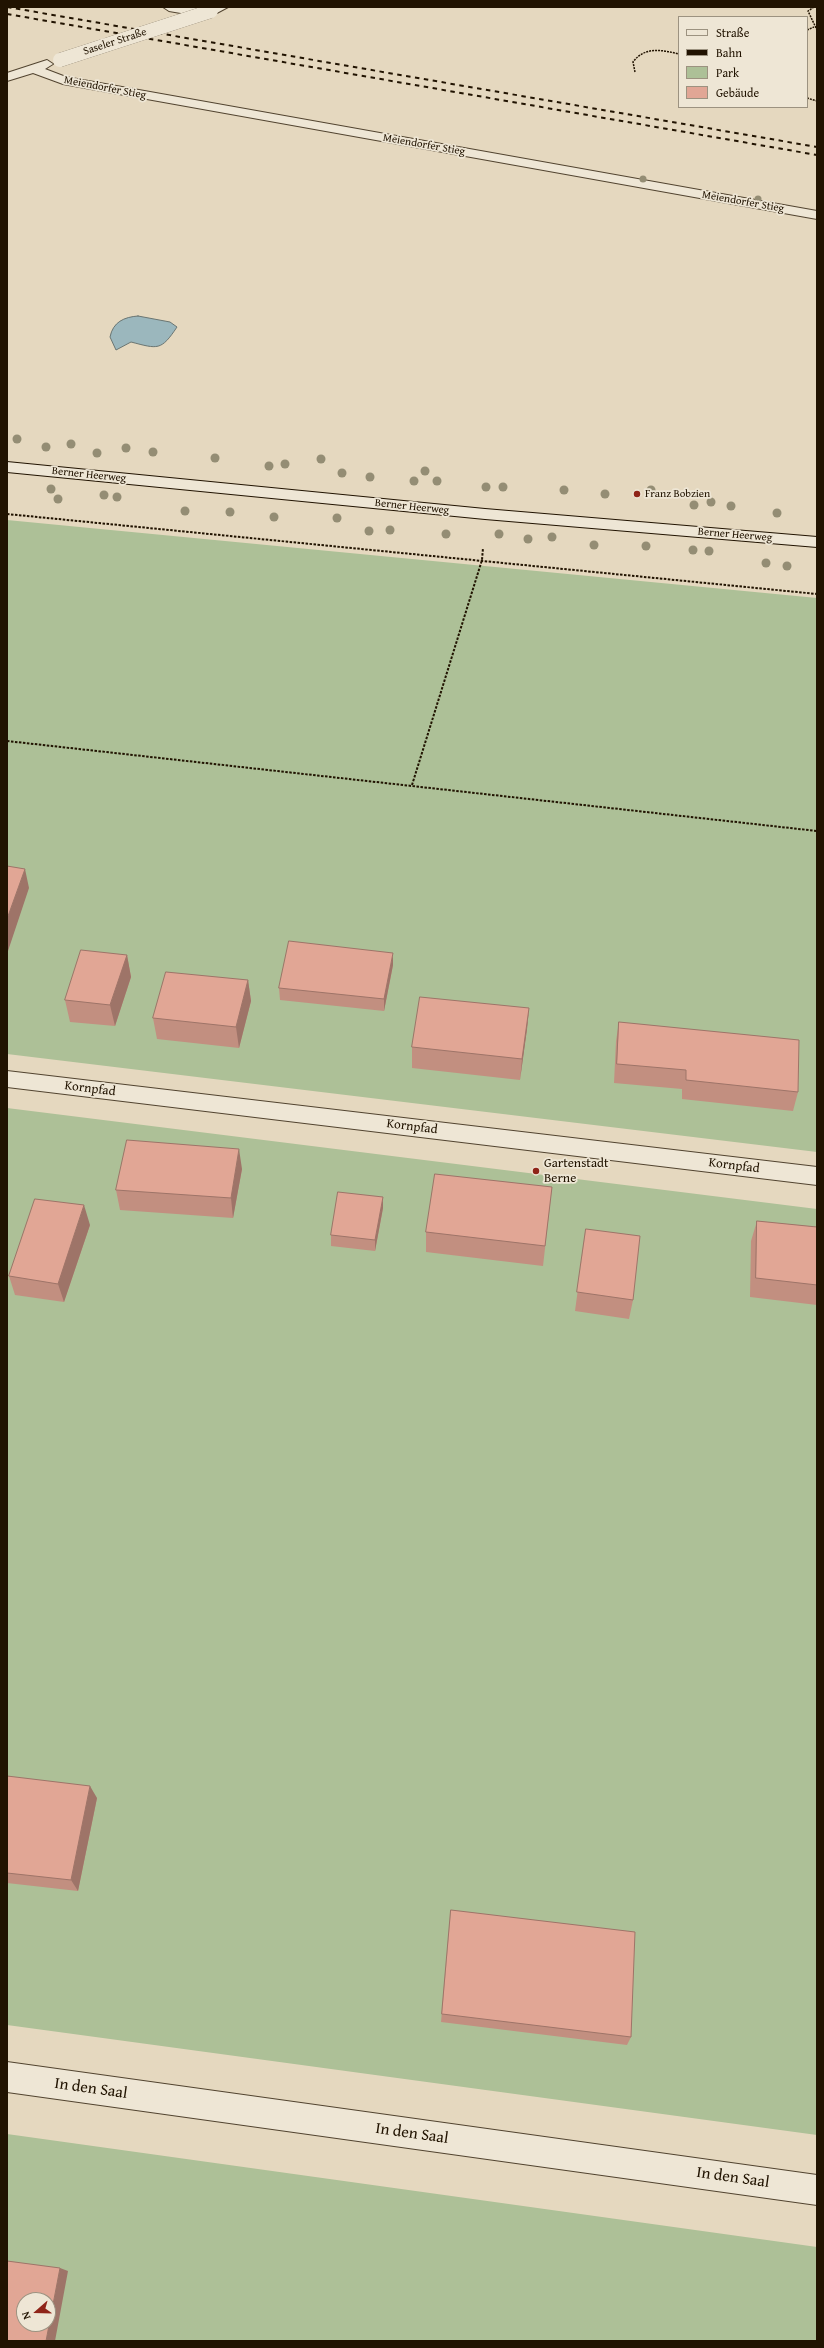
<!DOCTYPE html>
<html>
<head>
<meta charset="utf-8">
<style>
	body { margin:0 }
	#map { position:relative; width:824px; height:2348px; overflow:hidden; background:#e5d8bf; font-family:"Gentium Book Plus",serif }
	canvas { display:block }
	.frame { position:absolute; inset:0; border:8px solid #211301; pointer-events:none }
	.legend { position:absolute; left:678px; top:16px; width:130px; height:92px; box-sizing:border-box; background:#eee6d5; border:1px solid #9c9280; margin:0; padding:5px 7px; list-style:none; font-size:12px; color:#211301 }
	.legend li { display:flex; align-items:center; gap:8px; height:20px }
	.legend b { width:20px; border:1px solid #9c9280 }
	.north { position:absolute; left:16px; top:2292px; width:40px; height:40px; box-sizing:border-box; background:#eee6d5; border:1px solid #9c9280; border-radius:50%; rotate:250deg; font-size:11px; font-weight:700; line-height:16px; text-align:center; color:#211301 }
	.north::after { content:''; display:block; margin:auto; width:14px; height:18px; background:#8f2418; clip-path:polygon(50% 0,100% 100%,50% 72%,0 100%) }
</style>
</head>
<body>
<div id="map">
<canvas width="824" height="2348"></canvas>
<div class="frame"></div>
<ul class="legend">
<li><b style="height:5px;background:#eee6d5"></b>Straße</li>
<li><b style="height:5px;background:#211301"></b>Bahn</li>
<li><b style="height:11px;background:#adc097"></b>Park</li>
<li><b style="height:11px;background:#e1a695"></b>Gebäude</li>
</ul>
<div class="north">N</div>
</div>
<script>
const ctx = document.querySelector('canvas').getContext('2d');
ctx.lineJoin = 'round';
function paint(path, color) {
  ctx.fillStyle = color;
  ctx.fill(path, 'evenodd');
}
function stroke(path, color, width, dash) {
  ctx.strokeStyle = color;
  ctx.lineWidth = width;
  ctx.lineCap = dash ? 'butt' : 'round';
  ctx.setLineDash(dash || []);
  ctx.stroke(path);
}
function drawText(font, color, halo, rows, align = 'center') {
  ctx.font = font + ' "Gentium Book Plus",serif';
  ctx.lineWidth = 3.5;
  ctx.setLineDash([]);
  ctx.textBaseline = 'middle';
  ctx.strokeStyle = halo;
  ctx.fillStyle = color;
  for (const [text, x, y, turn = 0] of rows) {
    ctx.save();
    ctx.translate(x, y);
    ctx.rotate((+turn || 0) * Math.PI / 180);
    ctx.textAlign = isNaN(turn) ? turn : align;
    if (halo) ctx.strokeText(text, 0, 0);
    ctx.fillText(text, 0, 0);
    ctx.restore();
  }
}
paint(new Path2D(`
	M7 520 817 598V1152L7 1054Z
	M7 1108 817 1209V2135L7 2025Z
	M7 2134 817 2247V2341H7ZM24 2300H48V2324H24Z`), '#adc097');
const water = new Path2D(`
	M138 316 170 322 177 327C161 351 158 349 131 342L116 350 110 337C113 322 124 317 138 316Z`);
paint(water, '#9bb7bd');
stroke(water, '#6a7572', 1);
const service = new Path2D(`
	M163 7H190L208 10 210 13 204 17 169 11Z`);
const minor = new Path2D(`
	M211 7H228L215 14H207L205 11Z
	M47 60 53 64 45 69 66 77 817 211V219L63 84 33 73 7 81V73Z
	M7 1071 817 1167V1185L7 1087Z
	M7 2062 817 2175V2205L7 2092Z`);
const secondary = new Path2D(`
	M7 462 485 509 817 537V547L485 519 7 472Z`);
stroke(service, '#524430', 2);
stroke(minor, '#524430', 2);
stroke(secondary, '#211301', 2);
stroke(new Path2D(`
	M814 7 808 11 817 30
	M807 30 814 27
	M635 72 633 62C645 46 662 50 679 54
	M807 98 817 101`), '#211301', 1.5, [2, 1]);
stroke(new Path2D(`
	M7 514 817 594
	M7 741 817 831
	M412 785 482 560 483 548`), '#211301', 2, [2.5, 1.5]);
paint(service, '#eee6d5');
paint(minor, '#eee6d5');
paint(secondary, '#eee6d5');
stroke(new Path2D(`
	M7 7 817 147
	M7 14 817 155`), '#211301', 2, [4.5, 4.5]);
const minorBridge = new Path2D(`
	M60 60 211 11`);
stroke(minorBridge, '#524430', 14, []);
stroke(minorBridge, '#eee6d5', 14);
ctx.fillStyle = '#948d74';
for (const [x, y, r] of [
	[643,179,3.5],
	[758,199,3.5],
	[17,439,4.5],
	[71,444,4.5],
	[46,447,4.5],
	[126,448,4.5],
	[153,452,4.5],
	[97,453,4.5],
	[215,458,4.5],
	[321,459,4.5],
	[285,464,4.5],
	[269,466,4.5],
	[425,471,4.5],
	[342,473,4.5],
	[370,477,4.5],
	[414,481,4.5],
	[437,481,4.5],
	[486,487,4.5],
	[503,487,4.5],
	[51,489,4.5],
	[564,490,4.5],
	[651,490,4.5],
	[605,494,4.5],
	[104,495,4.5],
	[117,497,4.5],
	[58,499,4.5],
	[711,502,4.5],
	[694,505,4.5],
	[731,506,4.5],
	[185,511,4.5],
	[230,512,4.5],
	[777,513,4.5],
	[274,517,4.5],
	[337,518,4.5],
	[390,530,4.5],
	[369,531,4.5],
	[446,534,4.5],
	[499,534,4.5],
	[552,537,4.5],
	[528,539,4.5],
	[594,545,4.5],
	[646,546,4.5],
	[693,550,4.5],
	[709,551,4.5],
	[766,563,4.5],
	[787,566,4.5]
]) {
  ctx.beginPath();
  ctx.arc(x, y, r, 0, 2 * Math.PI);
  ctx.fill();
}
paint(new Path2D(`
	M127 955 131 977 115 1026 70 1022 65 1000Z
	M393 965 384 1011 280 1000 279 988Z
	M248 980 251 1001 239 1048 157 1039 153 1018Z
	M529 1008 527 1029 520 1080 412 1068V1047Z
	M619 1022 798 1092 793 1111 682 1099V1089L614 1083 616 1041Z
	M242 1169 233 1218 120 1210 116 1190Z
	M552 1187 543 1266 426 1252V1232Z
	M383 1208 375 1251 331 1246V1235Z
	M757 1221 817 1227V1305L750 1297 751 1241Z
	M90 1225 64 1302 15 1295 9 1276Z
	M586 1229 633 1300 629 1319 575 1311Z
	M7 1776 97 1798 78 1891 7 1883Z
	M451 1910 631 2037 627 2045 441 2022Z`), '#c28f80');
paint(new Path2D(`
	M25 869 29 888 7 954V919Z
	M393 953V965L384 1011V999Z
	M127 955 131 977 115 1026 110 1005Z
	M248 980 251 1001 239 1048 236 1027Z
	M529 1008 527 1029 520 1080 522 1059Z
	M239 1149 242 1169 233 1218 231 1198Z
	M383 1197V1208L375 1251V1240Z
	M84 1205 90 1225 64 1302 58 1284Z
	M90 1786 97 1798 78 1891 71 1880Z
	M60 2268 68 2271 55 2341H46Z`), '#9e7468');
const building = new Path2D(`
	M7 866 25 869 7 919Z
	M289 941 393 953 384 999 279 988Z
	M81 950 127 955 110 1005 65 1000Z
	M166 972 248 980 236 1027 153 1018Z
	M420 997 529 1008 522 1059 412 1047Z
	M619 1022 799 1040 798 1092 686 1080V1070L617 1064Z
	M127 1140 239 1149 231 1198 116 1190Z
	M435 1174 552 1187 545 1246 426 1232Z
	M338 1192 383 1197 375 1240 331 1235Z
	M35 1199 84 1205 58 1284 9 1276Z
	M757 1221 817 1227V1285L756 1278Z
	M586 1229 640 1236 633 1300 577 1292Z
	M7 1776 90 1786 71 1880 7 1873Z
	M451 1910 635 1932 631 2037 442 2014Z
	M7 2261 60 2268 46 2341H7ZM24 2300H48V2324H24Z`);
paint(building, '#e1a695');
stroke(building, '#9e7468', 1);
for (const [x, y, r, color] of [
	[637,494,4,"#8f2418"],
	[536,1171,4,"#8f2418"]
]) {
  const dot = new Path2D();
  dot.arc(x, y, r, 0, 2 * Math.PI);
  ctx.fillStyle = color;
  ctx.fill(dot);
  stroke(dot, '#eee6d5', 1.5);
}
drawText('11px', '#211301', '#eee6d5', [
	["Saseler Straße",115,42,-18],
	["Meiendorfer Stieg",105,88,11],
	["Meiendorfer Stieg",424,145,10],
	["Meiendorfer Stieg",743,202,10],
	["Berner Heerweg",89,475,6],
	["Berner Heerweg",412,507,6],
	["Berner Heerweg",735,535,5]
]);
drawText('11px', '#211301', '#eee6d5', [
	["Franz Bobzien",645,494]
], 'left');
drawText('13px', '#211301', '#eee6d5', [
	["Kornpfad",90,1089,7],
	["Kornpfad",412,1127,7],
	["Kornpfad",734,1166,7]
]);
drawText('13px', '#211301', '#eee6d5', [
	["Gartenstadt",544,1164],
	["Berne",544,1179]
], 'left');
drawText('16px', '#211301', '#eee6d5', [
	["In den Saal",91,2089,8],
	["In den Saal",412,2134,8],
	["In den Saal",733,2178,8]
]);
</script>
</body>
</html>
